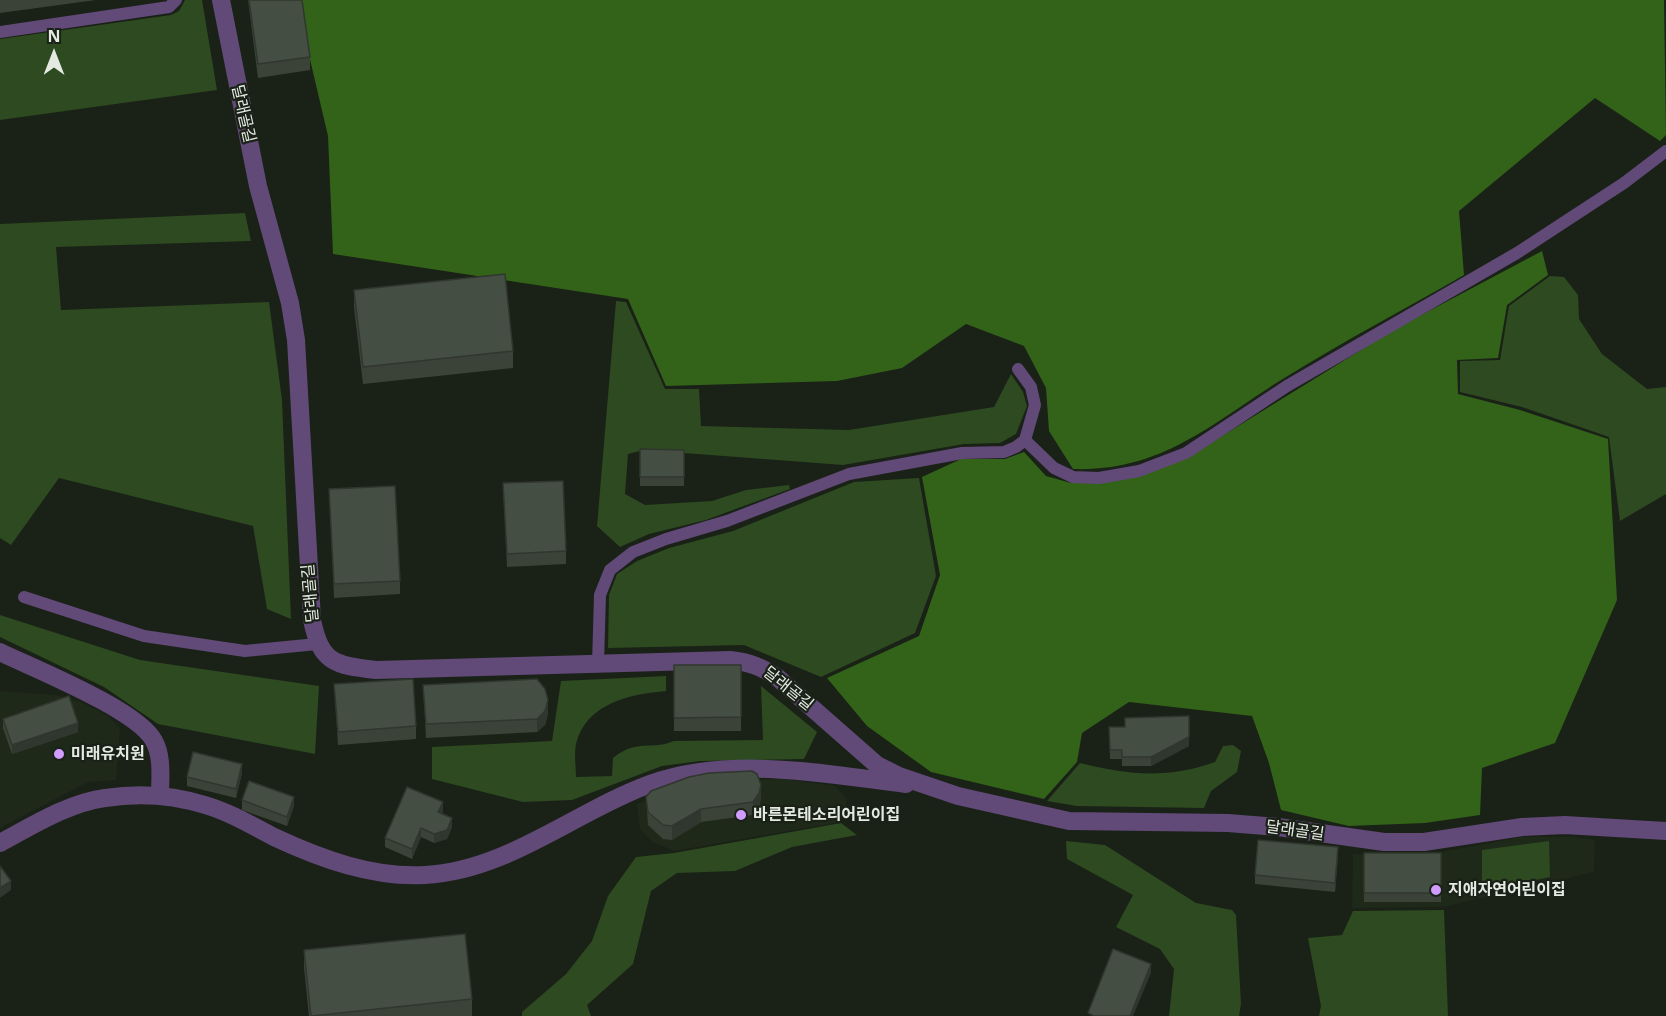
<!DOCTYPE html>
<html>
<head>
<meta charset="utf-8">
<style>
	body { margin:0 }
	#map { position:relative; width:1666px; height:1016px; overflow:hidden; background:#1a2117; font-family:"Noto Sans",sans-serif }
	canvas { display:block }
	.north { position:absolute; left:24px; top:24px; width:60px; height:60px; -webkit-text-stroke:4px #1a2117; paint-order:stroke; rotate:0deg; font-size:16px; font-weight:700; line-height:24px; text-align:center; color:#e4e9e2 }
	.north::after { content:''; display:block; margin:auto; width:21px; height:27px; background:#e4e9e2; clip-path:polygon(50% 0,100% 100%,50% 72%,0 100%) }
</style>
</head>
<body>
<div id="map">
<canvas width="1666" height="1016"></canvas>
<div class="north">N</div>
</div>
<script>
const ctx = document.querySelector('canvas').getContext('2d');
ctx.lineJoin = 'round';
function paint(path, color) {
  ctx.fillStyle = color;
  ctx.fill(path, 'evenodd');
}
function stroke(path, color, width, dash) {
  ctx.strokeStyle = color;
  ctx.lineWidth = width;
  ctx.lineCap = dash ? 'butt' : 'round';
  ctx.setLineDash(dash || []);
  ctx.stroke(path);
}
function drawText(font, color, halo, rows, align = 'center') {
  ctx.font = font + ' "Noto Sans","Noto Sans KR",sans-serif';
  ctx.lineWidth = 4.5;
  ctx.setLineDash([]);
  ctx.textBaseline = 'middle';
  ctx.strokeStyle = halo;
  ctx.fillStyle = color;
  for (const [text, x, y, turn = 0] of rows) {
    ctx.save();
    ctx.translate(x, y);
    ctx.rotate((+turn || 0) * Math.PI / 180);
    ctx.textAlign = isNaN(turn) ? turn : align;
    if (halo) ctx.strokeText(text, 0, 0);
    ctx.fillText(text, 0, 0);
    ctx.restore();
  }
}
paint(new Path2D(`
	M0 691 56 695 81 702 107 715 120 728 116 780 88 782 0 828Z
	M785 779 835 786 846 798V809L840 822 674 851 653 842 640 829 637 804 684 785 709 781Z
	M1522 837H1574L1595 840 1594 872 1443 907 1352 908 1353 854 1425 855Z`), '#1e291a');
paint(new Path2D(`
	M185 0H202L217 90 0 120V39L171 15 179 11Z
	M245 213 251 241 56 247 61 310 269 302 282 400 291 619 267 609 253 526 59 478 11 545 0 538V224Z
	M1550 276 1564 277 1578 295 1579 319 1602 354 1647 389 1666 387V494L1620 521 1609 437 1522 407 1460 392V361L1500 360 1509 306Z
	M616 301 626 302 665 389H699L701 426 849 430 994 407 1011 374 1023 392 1027 406 1016 434 1000 443 964 444 843 465 644 450 628 454 625 494 645 505 712 501 746 490 789 485 790 489 706 520 649 534 620 547 597 526Z
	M919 478 936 576 915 633 821 677 744 645 608 648 609 595 617 574 637 561 669 548 733 531 854 482Z
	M0 615 140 660 319 686 315 754 158 724 104 687 0 637Z
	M666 676V691C631 694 586 703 576 744 574 754 576 767 576 777L612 776 613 758C638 738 651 751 674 741L763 740 761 686 817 732 804 759 700 761 662 766 572 800 523 802 432 779V747L552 741 561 681Z
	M1233 745 1241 751 1237 772 1211 791 1204 808 1077 806 1047 801 1080 763C1128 775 1167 779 1215 762L1223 746Z
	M841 823 857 835 792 847 735 871 677 873 651 891 633 964 587 1005 591 1016H522V1012L566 974 592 941 608 896 636 857 674 853Z
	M1066 841 1105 845 1196 903 1232 910 1236 915 1241 1004 1239 1016H1169L1174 969 1160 949 1116 927 1133 895 1067 859Z
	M1549 841 1550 877 1482 891V850Z
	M1444 910 1448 1016H1319L1321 1006 1308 938 1342 935 1353 911Z`), '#2d4a20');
paint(new Path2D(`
	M296 0H1664L1666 135 1660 141 1595 98 1459 211 1464 275C1405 309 1344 341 1286 377 1214 421 1164 472 1073 469L1049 431 1046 388 1024 346 966 324 902 368 837 381 666 386 628 299 333 254 328 136Z
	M1542 251 1548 275 1507 305 1498 358 1457 360 1458 394 1520 410 1608 439 1617 600 1555 743 1482 768 1480 815 1425 823 1349 826 1281 810 1269 763 1252 716 1129 702 1082 733 1077 762 1044 799 931 772 867 726 827 678 919 636 940 575 922 477 961 459H1005L1024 452 1046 476 1071 483H1099L1188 457 1395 329Z`), '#326319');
stroke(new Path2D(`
	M0 32 169 7 176 0
	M1025 440 1054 468 1073 477 1099 478 1139 471 1186 453 1287 386 1517 253 1624 183 1666 151
	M24 597 144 636 245 651 317 644
	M598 664 600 595 610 570 633 552 666 539 727 521 849 474 962 453 1004 452 1016 447 1025 440 1035 405 1031 387 1018 369`), '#614978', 12);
stroke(new Path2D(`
	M221 0 258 186 290 303 296 340 312 620C321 663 334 665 376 670L730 660C749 662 762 667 778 678L877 765 899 776 958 796 1069 821 1228 823 1278 827 1384 842H1424L1522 827 1565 825 1666 831
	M0 652C35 669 138 710 154 741 163 757 160 779 160 796
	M0 843C32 826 68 803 105 798 137 793 173 795 205 805 229 812 251 825 274 837 321 859 373 878 425 875 507 871 576 811 650 784 731 755 824 774 906 784`), '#614978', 18);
paint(new Path2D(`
	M0 0H96L0 13Z
	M248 0H302L310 57V70L258 78Z
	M354 290 513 351V368L363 384 354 308Z
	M640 449 684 450V486H640Z
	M503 483 566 551V564L507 567Z
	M329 489 400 581V594L334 598Z
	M674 665H741V731H674Z
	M334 684 416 726V739L338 745Z
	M423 685 548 714 545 725 537 732 426 738Z
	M3 719 78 732 12 754 3 728Z
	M1109 727 1189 746 1151 766H1122V759H1110Z
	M242 773 236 798 187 786V777Z
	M646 797 761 798 759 807 753 815 701 822 672 840 663 839 648 825Z
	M242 800 294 806 287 826 242 810Z
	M443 811 442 814 452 827 447 839 434 843 421 837 412 859 385 847V838Z
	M1364 853H1441V902H1364Z
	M1338 856 1335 892 1255 884V875Z
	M304 950 472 999V1016H309L304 968Z`), '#3b4339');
paint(new Path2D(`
	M548 700V714L545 725 537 732V719Z
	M78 723V732L12 754V745Z
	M1189 737V746L1151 766V757Z
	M242 764V773L236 798V789Z
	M761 785V798L759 807 753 815V802Z
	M294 797V806L287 826V817Z
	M443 802V811L438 822V812Z
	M701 809V822L672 840V826Z
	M452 818V827L447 839 434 843V834Z
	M421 828V837L412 859V849Z
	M1338 847V856L1335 892V883Z
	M11 881V890L0 898V888Z
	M1151 964V973L1133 1016H1130Z`), '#30372e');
const building = new Path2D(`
	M249 0H302L310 57 258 64Z
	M505 274 513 351 363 367 354 290Z
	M640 449 684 450V477H640Z
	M563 481 566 551 507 554 503 483Z
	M395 486 400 581 334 584 329 489Z
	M674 665H741V717L674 718Z
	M413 679 416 726 338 732 334 684Z
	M537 679 545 689 548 700 545 711 537 719 426 724 423 685Z
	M69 696 78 723 12 745 3 719Z
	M1189 716V737L1151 757H1122V750H1110L1109 727H1125V718Z
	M193 752 242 764 236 789 187 777Z
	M752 771 757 774 761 785 759 793 753 802 701 809 672 826 663 825 648 812 646 797 651 791 689 777 709 773Z
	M249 781 294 797 287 817 242 800Z
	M407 787 443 802 438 812 452 818 447 830 434 834 421 828 412 849 385 838Z
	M1258 840 1338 847 1335 883 1255 875Z
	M1364 853H1441V893H1364Z
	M0 866 11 881 0 888Z
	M465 934 472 999 311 1016 304 950Z
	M1113 949 1151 964 1130 1016H1094L1088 1013Z`);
paint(building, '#454e42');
stroke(building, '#30372e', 1.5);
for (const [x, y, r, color] of [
	[59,754,6,"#d09dff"],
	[741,815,6,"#d09dff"],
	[1436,890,6,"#d09dff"]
]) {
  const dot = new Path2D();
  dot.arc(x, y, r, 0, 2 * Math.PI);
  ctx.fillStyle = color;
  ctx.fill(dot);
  stroke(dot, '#1a2117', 2);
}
drawText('16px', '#e4e9e2', '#1a2117', [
	["달래골길",243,114,77],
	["달래골길",311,593,-95],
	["달래골길",788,689,39],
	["달래골길",1295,831,8]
]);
drawText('bold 16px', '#e4e9e2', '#1a2117', [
	["미래유치원",71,754],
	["바른몬테소리어린이집",753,815],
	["지애자연어린이집",1448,890]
], 'left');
</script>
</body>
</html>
